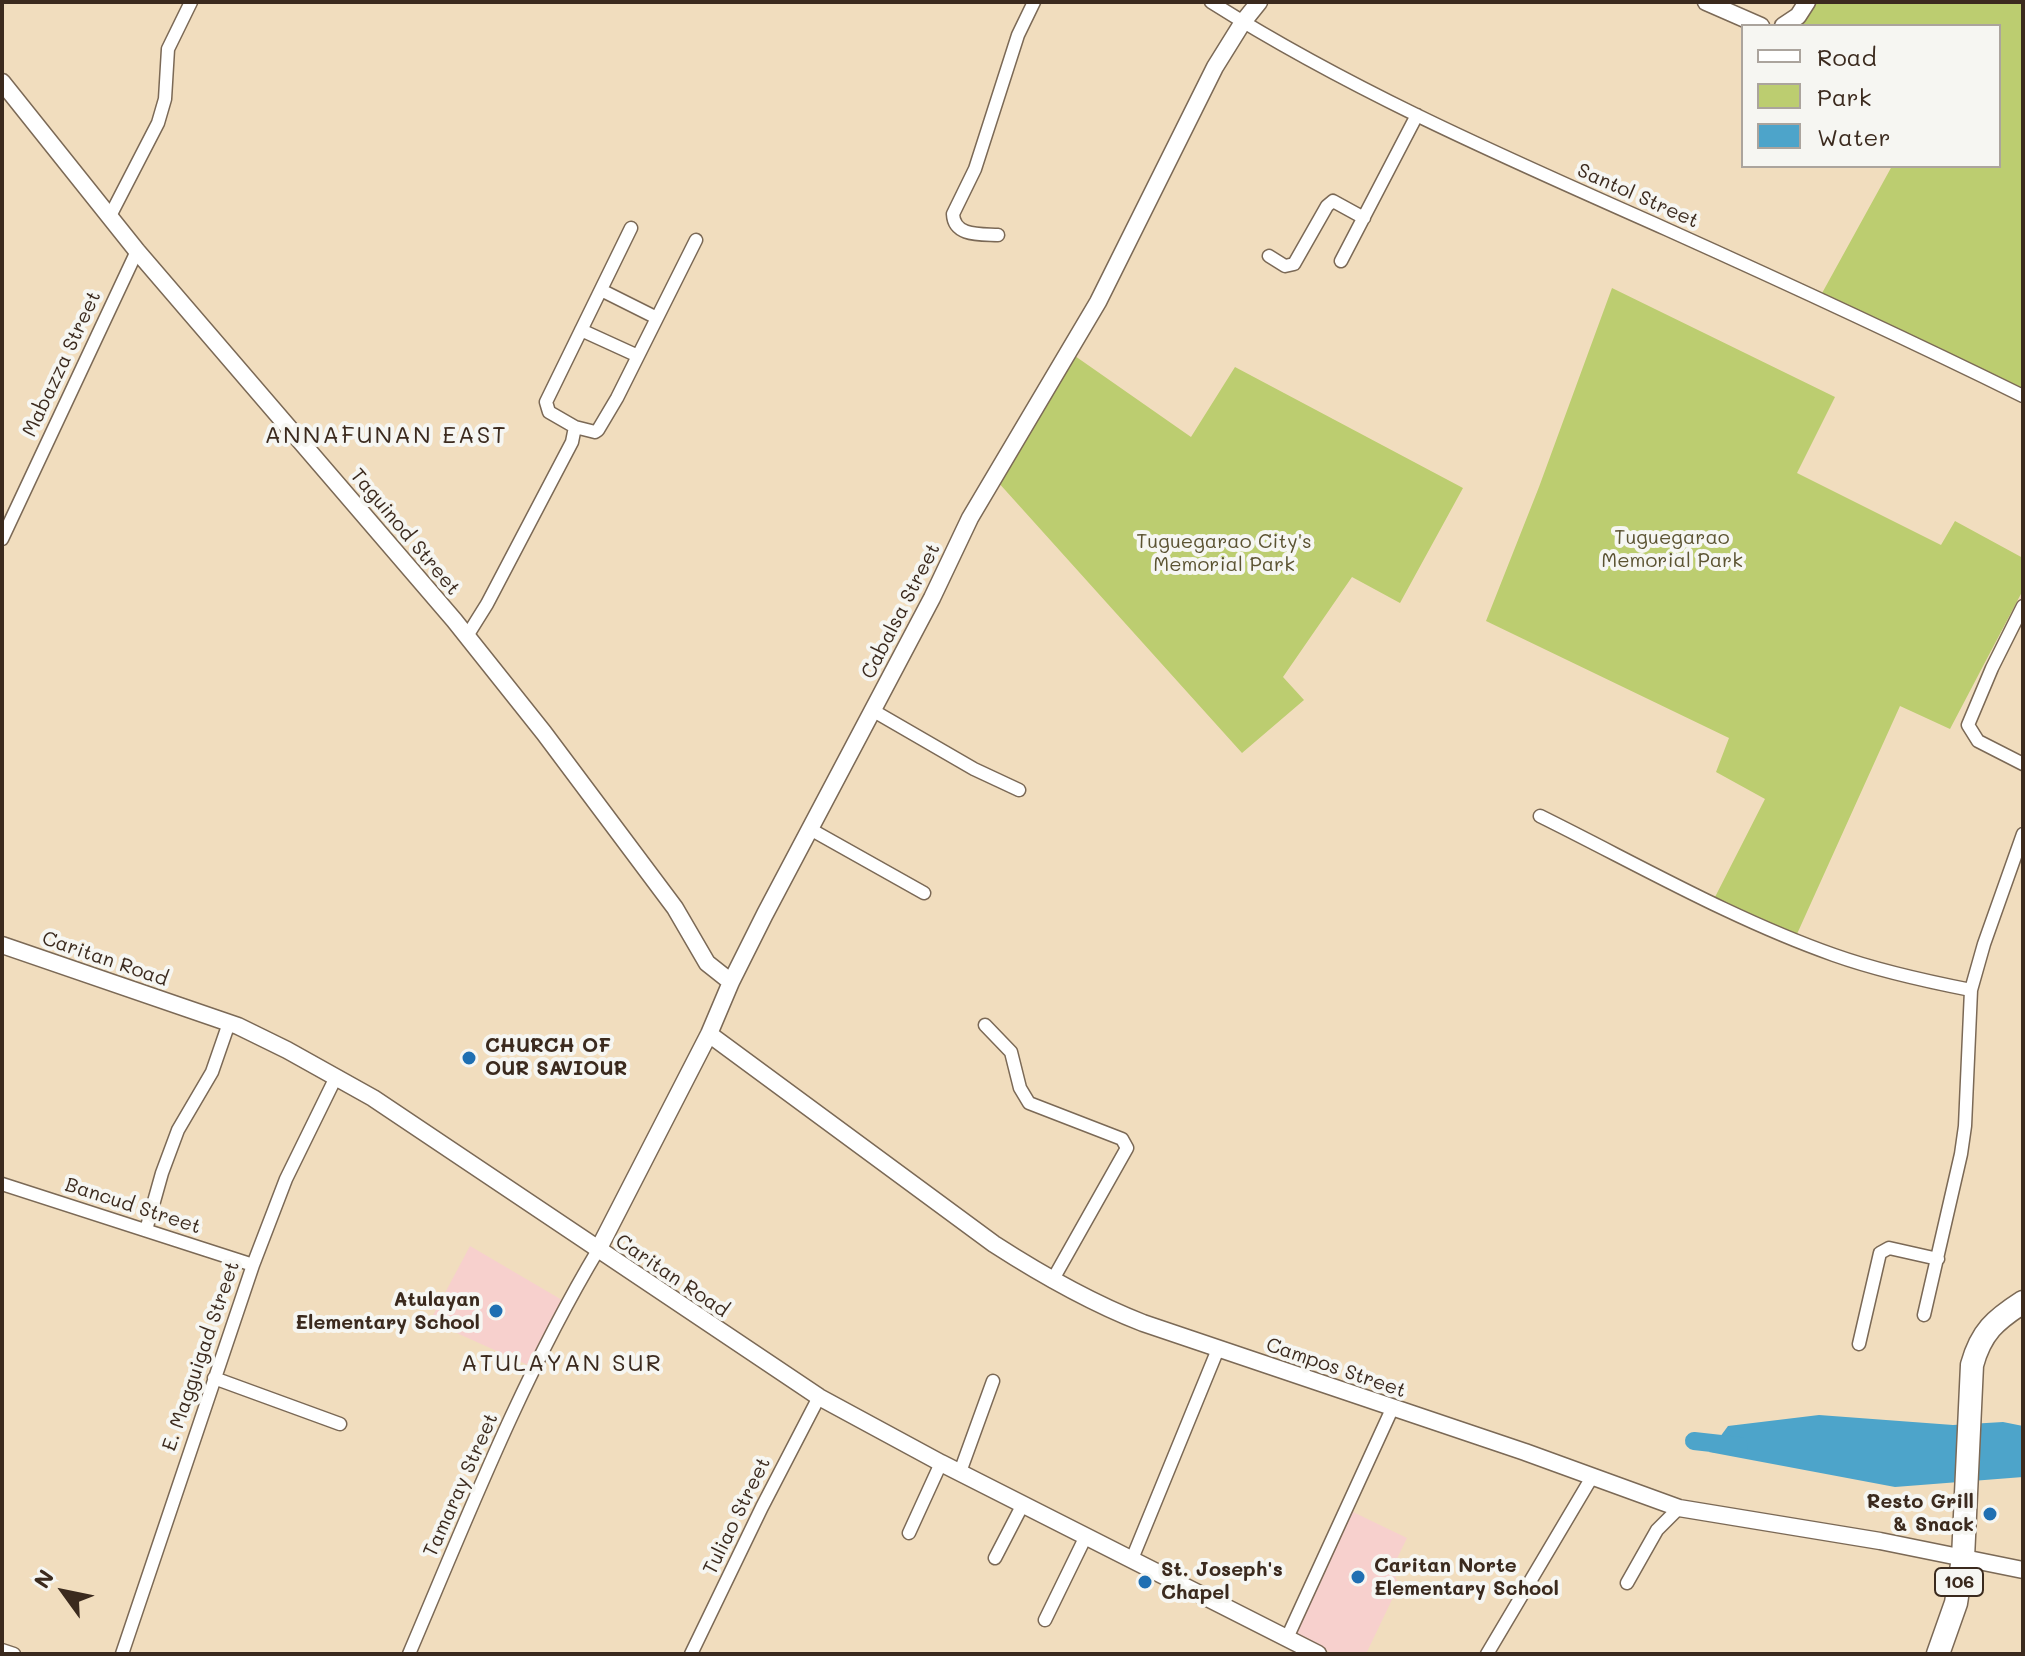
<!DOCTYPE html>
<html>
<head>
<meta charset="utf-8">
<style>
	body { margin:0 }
	#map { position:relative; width:2025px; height:1656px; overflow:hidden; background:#f1ddbe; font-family:Mali,sans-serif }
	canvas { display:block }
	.frame { position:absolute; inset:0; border:4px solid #3b2a1e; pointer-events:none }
	.legend { position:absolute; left:1741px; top:24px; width:260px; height:144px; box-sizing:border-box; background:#f6f6f2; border:2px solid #aba49d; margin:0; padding:10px 14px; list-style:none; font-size:24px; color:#3b2a1e }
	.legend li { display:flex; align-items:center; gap:16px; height:40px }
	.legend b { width:40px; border:2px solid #aba49d }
	.north { position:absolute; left:24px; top:1552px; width:80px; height:80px; -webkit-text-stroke:6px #f6f6f2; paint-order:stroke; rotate:303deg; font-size:22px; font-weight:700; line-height:32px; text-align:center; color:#3b2a1e }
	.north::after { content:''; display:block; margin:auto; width:28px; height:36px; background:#3b2a1e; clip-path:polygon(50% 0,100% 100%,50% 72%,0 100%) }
</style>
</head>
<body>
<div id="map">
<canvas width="2025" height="1656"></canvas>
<div class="frame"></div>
<ul class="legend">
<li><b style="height:10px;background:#fff"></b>Road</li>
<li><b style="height:22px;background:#bccd70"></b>Park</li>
<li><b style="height:22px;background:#4da4ca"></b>Water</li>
</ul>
<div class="north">N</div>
</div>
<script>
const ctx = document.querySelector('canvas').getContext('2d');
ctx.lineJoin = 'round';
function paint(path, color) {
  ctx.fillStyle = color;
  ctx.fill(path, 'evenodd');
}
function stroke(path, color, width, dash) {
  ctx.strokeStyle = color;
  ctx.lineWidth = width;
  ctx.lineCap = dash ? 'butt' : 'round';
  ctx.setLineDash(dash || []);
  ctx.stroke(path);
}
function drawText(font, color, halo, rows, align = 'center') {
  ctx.font = font + ' Mali,sans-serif';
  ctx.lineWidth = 8;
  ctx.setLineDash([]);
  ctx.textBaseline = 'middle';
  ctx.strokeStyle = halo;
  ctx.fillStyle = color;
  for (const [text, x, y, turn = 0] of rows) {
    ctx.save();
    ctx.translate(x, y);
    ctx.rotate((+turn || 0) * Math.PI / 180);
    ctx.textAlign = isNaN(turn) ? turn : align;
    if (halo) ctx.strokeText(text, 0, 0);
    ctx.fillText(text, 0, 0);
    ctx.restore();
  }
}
paint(new Path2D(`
	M470 1246 562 1300 530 1366 430 1321Z
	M1351 1511 1407 1538 1392 1569 1399 1585 1366 1654H1334L1295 1634Z`), '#f7d0cd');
paint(new Path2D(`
	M1811 2H2023V390L1821 295 1892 166H1999V26H1798Z
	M1612 288 1835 397 1797 473 1941 545 1955 521 2023 558V590L1950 729 1900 706 1797 934 1713 901 1765 799 1716 772 1729 738 1486 621 1539 487Z
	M1075 356 1191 437 1235 367 1463 488 1400 603 1352 577 1283 677 1304 700 1242 753 997 481Z`), '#bccd70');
paint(new Path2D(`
	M1819 1415 1953 1425 2003 1422 2023 1426V1477L1895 1487 1709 1452 1728 1426Z`), '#4da4ca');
stroke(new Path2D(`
	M1694 1441 1739 1446`), '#4da4ca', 18);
const street = new Path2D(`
	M1211 2C1355 93 1511 160 1666 229 1786 283 1905 338 2023 396
	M110 216 158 123 165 99 168 49 191 2
	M998 235C981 234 954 237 953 214L975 169 1018 35 1034 2
	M1269 256 1285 266 1294 264 1327 206 1333 201 1364 218
	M1341 261 1417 115
	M601 290 657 318
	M581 330 638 356
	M575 427 595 432 598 430 617 398 696 240
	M2 539 137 251
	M2023 606 1992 668 1968 725 1978 741 2023 764
	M467 636 487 604 572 442 575 427 549 412 546 402 631 228
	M872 710 974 769 1019 790
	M1540 816C1637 864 1732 919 1834 955 1879 971 1925 981 1971 990
	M810 829 924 893
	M985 1025 1011 1052 1020 1088 1029 1103 1122 1139 1127 1148 1052 1281
	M2 1184 253 1265
	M146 1230 162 1173 178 1130 212 1072 229 1023
	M1924 1315 1961 1154 1965 1126 1971 990 1984 944 2023 834
	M1859 1344 1880 1253 1889 1248 1938 1259
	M214 1378 340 1424
	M960 1472 993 1381
	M909 1533 941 1463
	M995 1558 1023 1504
	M1132 1559 1218 1349
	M1627 1583 1657 1530 1679 1508
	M1045 1620 1086 1536
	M1287 1638 1392 1409
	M2 1650 14 1654
	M122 1654 253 1265 286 1179 336 1077
	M409 1654C467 1518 522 1377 598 1250
	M691 1654 762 1507 819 1397
	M1487 1654 1592 1477`);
const secondary = new Path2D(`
	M1706 2 1761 26
	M1783 26 1798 16 1807 2
	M2 82 137 251 454 620 544 733 675 908 707 963 731 982
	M2 945 238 1026 287 1050 373 1098 819 1397 941 1463 1318 1654
	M709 1034 994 1244C1042 1275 1089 1302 1143 1323L1525 1452 1679 1508 1880 1541 2023 1570
	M598 1250 709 1034 731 982 765 914 932 598 970 518 1098 302 1215 67 1243 22 1259 2`);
const highway = new Path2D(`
	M1938 1654 1956 1603 1963 1558 1972 1365C1981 1332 1995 1320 2023 1302`);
stroke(street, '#7b6956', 15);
stroke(secondary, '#7b6956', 19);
stroke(highway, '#7b6956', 25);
stroke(street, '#fff', 12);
stroke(secondary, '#fff', 16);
stroke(highway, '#fff', 22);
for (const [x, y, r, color] of [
	[469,1058,8,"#1f6fb2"],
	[496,1311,8,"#1f6fb2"],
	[1990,1514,8,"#1f6fb2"],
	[1358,1577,8,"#1f6fb2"],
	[1145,1582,8,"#1f6fb2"]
]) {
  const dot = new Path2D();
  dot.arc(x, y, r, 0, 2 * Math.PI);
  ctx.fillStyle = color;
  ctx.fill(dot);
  stroke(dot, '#f6f6f2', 3);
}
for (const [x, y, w] of [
	[1959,1582,48]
]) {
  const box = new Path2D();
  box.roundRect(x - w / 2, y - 14, w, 28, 6);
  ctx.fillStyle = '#f6f6f2';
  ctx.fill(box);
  stroke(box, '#3b2a1e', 2);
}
drawText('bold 18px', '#3b2a1e', null, [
	["106",1959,1582]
]);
drawText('20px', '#3b2a1e', '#f6f6f2', [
	["Santol Street",1638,196,24],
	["Mabazza Street",62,364,-65],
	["Taguinod Street",405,532,50],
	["Cabalsa Street",901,611,-63],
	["Caritan Road",105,959,19],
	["Bancud Street",133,1206,18],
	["Caritan Road",672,1276,34],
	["E. Magguigad Street",201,1356,-71],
	["Campos Street",1336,1368,19],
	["Tamaray Street",461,1485,-66],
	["Tuliao Street",737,1516,-64]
]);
drawText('20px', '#5b5332', '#f6f6f2', [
	["Tuguegarao",1672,538],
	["Memorial Park",1672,561],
	["Tuguegarao City's",1224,542],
	["Memorial Park",1224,565]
]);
drawText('bold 20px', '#3b2a1e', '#f6f6f2', [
	["CHURCH OF",485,1046],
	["OUR SAVIOUR",485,1069],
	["Atulayan",480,1300,"right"],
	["Elementary School",480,1323,"right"],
	["Resto Grill",1974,1502,"right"],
	["& Snack",1974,1525,"right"],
	["Caritan Norte",1374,1566],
	["Elementary School",1374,1589],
	["St. Joseph's",1161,1570],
	["Chapel",1161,1593]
], 'left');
ctx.letterSpacing = '2px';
drawText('24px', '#3b2a1e', '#f6f6f2', [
	["ANNAFUNAN EAST",386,436],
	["ATULAYAN SUR",562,1364]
]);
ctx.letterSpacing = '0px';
</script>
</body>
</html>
